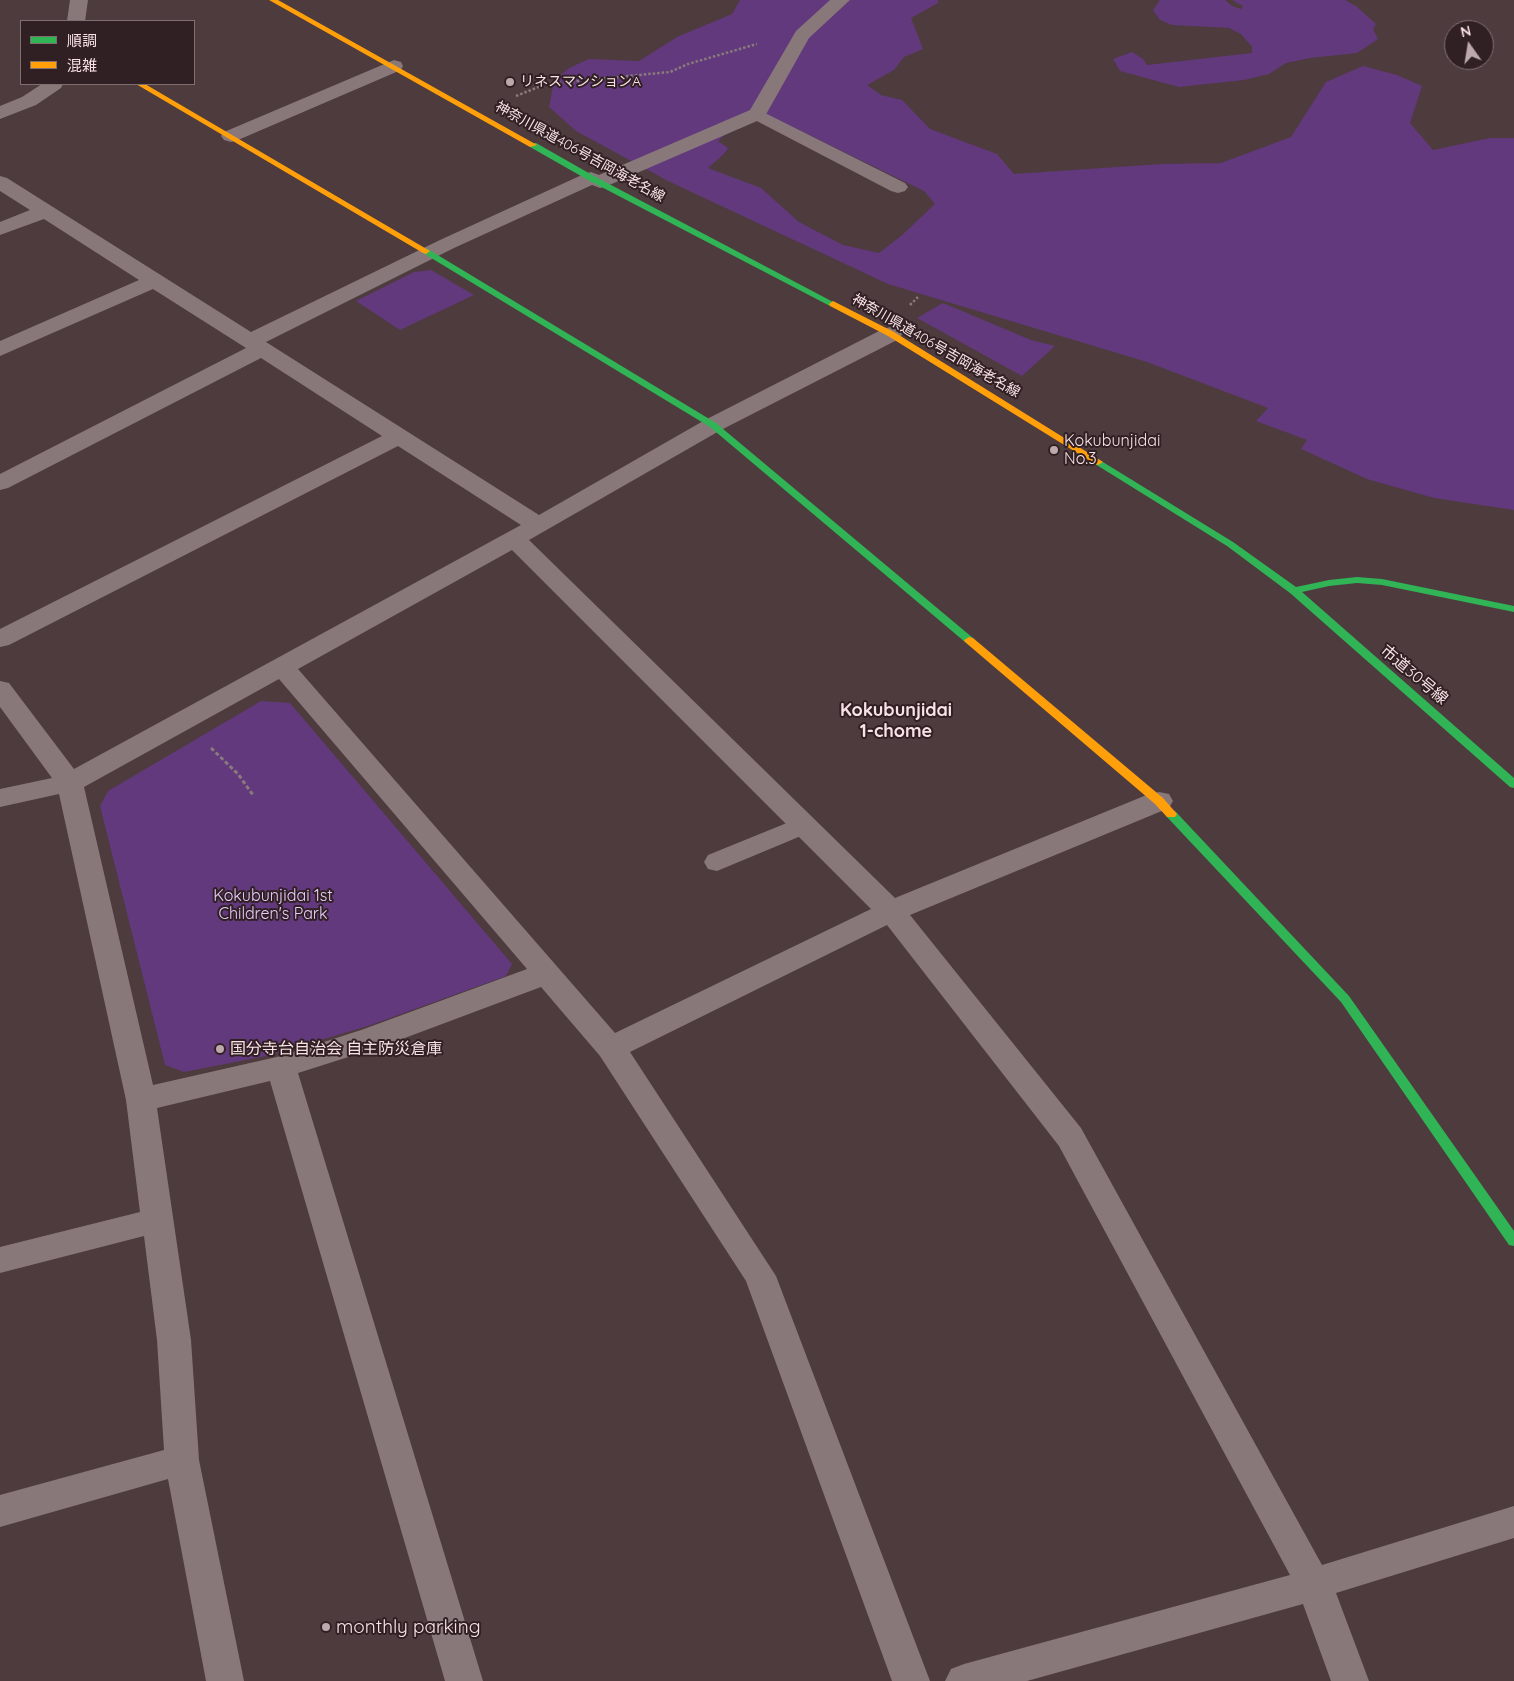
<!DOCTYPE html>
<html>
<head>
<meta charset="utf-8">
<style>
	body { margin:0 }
	#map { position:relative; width:1514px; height:1681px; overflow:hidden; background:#4e3b3e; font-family:Quicksand,"Noto Sans JP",sans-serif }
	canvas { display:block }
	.legend { position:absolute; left:20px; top:20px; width:175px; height:65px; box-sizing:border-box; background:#312023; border:1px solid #816e71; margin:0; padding:6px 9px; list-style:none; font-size:15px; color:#f9e2e5 }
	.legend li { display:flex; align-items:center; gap:10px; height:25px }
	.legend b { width:25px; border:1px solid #816e71 }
	.north { position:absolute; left:1444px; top:20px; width:50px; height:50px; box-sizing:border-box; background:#312023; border:1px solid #816e71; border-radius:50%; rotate:347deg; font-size:14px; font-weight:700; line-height:20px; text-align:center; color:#f9e2e5 }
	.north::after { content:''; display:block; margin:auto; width:18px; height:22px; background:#bda8ab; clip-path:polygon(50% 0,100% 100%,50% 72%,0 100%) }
</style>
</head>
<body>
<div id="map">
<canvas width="1514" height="1681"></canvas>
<ul class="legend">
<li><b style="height:6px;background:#30b455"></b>順調</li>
<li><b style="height:6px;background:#ff9f0a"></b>混雑</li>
</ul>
<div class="north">N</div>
</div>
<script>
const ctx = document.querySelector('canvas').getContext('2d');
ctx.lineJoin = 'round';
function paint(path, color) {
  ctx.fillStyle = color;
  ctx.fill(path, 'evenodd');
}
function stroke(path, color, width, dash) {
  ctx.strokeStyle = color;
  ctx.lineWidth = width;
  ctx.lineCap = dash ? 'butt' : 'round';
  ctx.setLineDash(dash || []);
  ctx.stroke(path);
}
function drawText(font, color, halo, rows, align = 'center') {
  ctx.font = font + ' Quicksand,"Noto Sans JP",sans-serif';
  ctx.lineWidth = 4;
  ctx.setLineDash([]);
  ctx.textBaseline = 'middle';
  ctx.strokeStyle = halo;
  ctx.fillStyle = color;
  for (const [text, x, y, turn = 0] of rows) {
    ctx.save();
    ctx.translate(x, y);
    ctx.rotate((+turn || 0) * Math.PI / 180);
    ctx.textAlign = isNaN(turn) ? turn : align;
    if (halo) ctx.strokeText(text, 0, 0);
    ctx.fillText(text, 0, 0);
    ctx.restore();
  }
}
paint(new Path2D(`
	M740 0H938V3L911 18 923 49 904 57 894 70 867 85 881 95 902 100 930 129 997 154 1014 174 1162 164 1221 163 1291 137 1326 82 1363 66 1397 75 1422 86 1410 123 1433 150 1490 138H1514V510L1434 498 1367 479 1301 449 1307 440 1256 421 1268 408 1147 362 888 284 668 181 576 131 549 107 554 81 569 68 589 59 639 61 677 37 732 14ZM763 118 776 119 924 191 935 204 901 236 879 253 843 245 799 222 761 188 708 168 724 154 728 148 718 141 728 132Z
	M1160 0H1225L1232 6 1241 9 1243 6 1232 0H1345L1356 6 1376 24 1373 29 1378 39 1357 53 1310 58 1286 63 1269 74 1244 80 1179 87 1120 71 1113 59 1132 52 1143 59 1147 65 1252 53V47L1241 34 1229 28 1172 25 1160 20 1153 10Z
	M431 270 474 295 400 330 356 301 414 272Z
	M943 303 1031 340 1055 346 1022 376 917 318Z
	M261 701 290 703 512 964 506 976 368 1026 266 1056 184 1072 165 1065 100 806 108 791Z`), '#62397c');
stroke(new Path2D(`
	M516 96 546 84 670 72 688 64 757 44
	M910 305 918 297`), '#897a7c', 2.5, [2.5, 2]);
stroke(new Path2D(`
	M211 748 238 774 253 795`), '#897a7c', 3, [4, 2.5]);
paint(new Path2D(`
	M757 109 905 183 908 187 905 191 898 193 891 191 751 118 748 114 751 110Z
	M804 816 813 819 817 825 813 831 717 871 708 869 704 862 708 855Z`), '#89787a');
paint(new Path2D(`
	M70 0H88L85 21H67Z
	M830 0H850L809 38 764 118 607 186 600 188 592 185 454 248 266 342 539 515 705 420 883 329 891 327 899 329 902 334 899 339 721 430 529 540 895 898 1149 794 1159 792 1169 794 1173 801 1169 808 910 915 1081 1128 1322 1565 1514 1506V1538L1336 1593 1369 1681H1331L1303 1604 1027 1681H945L951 1669 964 1664 1290 1575 1059 1146 887 925 630 1052 776 1276 930 1681H892L746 1281 600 1056 541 987 386 1045 298 1073 483 1681H445L270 1081 157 1108 191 1340 199 1460 244 1681H206L168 1479 0 1527V1495L164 1450 157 1340 144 1236 0 1273V1247L140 1212 126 1100 59 794 0 807V789L52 778 0 707V681L9 683 74 769 521 525 398 446 9 645 0 647V629L382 436 261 358 8 488 0 490V474L246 348 153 289 0 356V341L139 280 44 219 0 235V222L30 210 0 191V176L7 178 251 332 440 240 584 174 591 172 599 175 750 110 796 31ZM512 550 871 909 615 1033 298 669ZM279 679 527 969 364 1029 281 1056 153 1085 84 787Z
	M394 60 401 62 403 66 401 70 238 140 231 142 224 140 221 136 224 132Z
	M42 84H63L61 88 36 105 0 119V106L22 97Z`), '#89787a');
paint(new Path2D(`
	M530 143H536L594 176 837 304 836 306H830L588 180 530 147Z
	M426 248 716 423 973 638 974 640 973 642H965L710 427 423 253 422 251Z
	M1098 459 1233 542 1296 587 1329 580 1357 577 1382 579 1514 606V612L1382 585 1357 583 1329 586 1302 592 1514 778V788L1510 787 1290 593 1227 546 1095 464 1093 462Z
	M1171 810 1175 811 1349 996 1514 1231V1246L1509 1245 1341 1002 1167 817 1165 814 1167 811Z`), '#30b455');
paint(new Path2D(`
	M269 0H278L537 145 530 147Z
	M136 84H145L430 251 426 254 423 253Z
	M833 301 894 332 1103 462 1098 465 1095 464 888 336 830 306 829 304Z
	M969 637 973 638 1163 798 1177 814 1175 817H1167L1155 804 965 642 964 640Z`), '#ff9f0a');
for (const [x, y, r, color] of [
	[510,82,5,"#bda8ab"],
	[1054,450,5,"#bda8ab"],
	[220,1049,5,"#bda8ab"],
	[326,1627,5,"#bda8ab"]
]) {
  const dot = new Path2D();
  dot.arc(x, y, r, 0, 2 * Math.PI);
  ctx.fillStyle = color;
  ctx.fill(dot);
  stroke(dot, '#312023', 2);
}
drawText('14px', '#f9e2e5', '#312023', [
	["リネスマンションA",520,82]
], 'left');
drawText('14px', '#f9e2e5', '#312023', [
	["神奈川県道406号吉岡海老名線",580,152,29],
	["神奈川県道406号吉岡海老名線",936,346,30]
]);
drawText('16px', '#f9e2e5', '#312023', [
	["Kokubunjidai",1064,441],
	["No.3",1064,459],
	["国分寺台自治会 自主防災倉庫",230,1049]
], 'left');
drawText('16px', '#f9e2e5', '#312023', [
	["市道30号線",1414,675,40]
]);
drawText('16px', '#e7ccff', '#312023', [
	["Kokubunjidai 1st",273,896],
	["Children's Park",273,914]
]);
drawText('bold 18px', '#f9e2e5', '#312023', [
	["Kokubunjidai",896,711],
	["1-chome",896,732]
]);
drawText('19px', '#f9e2e5', '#312023', [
	["monthly parking",336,1627]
], 'left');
</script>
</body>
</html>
